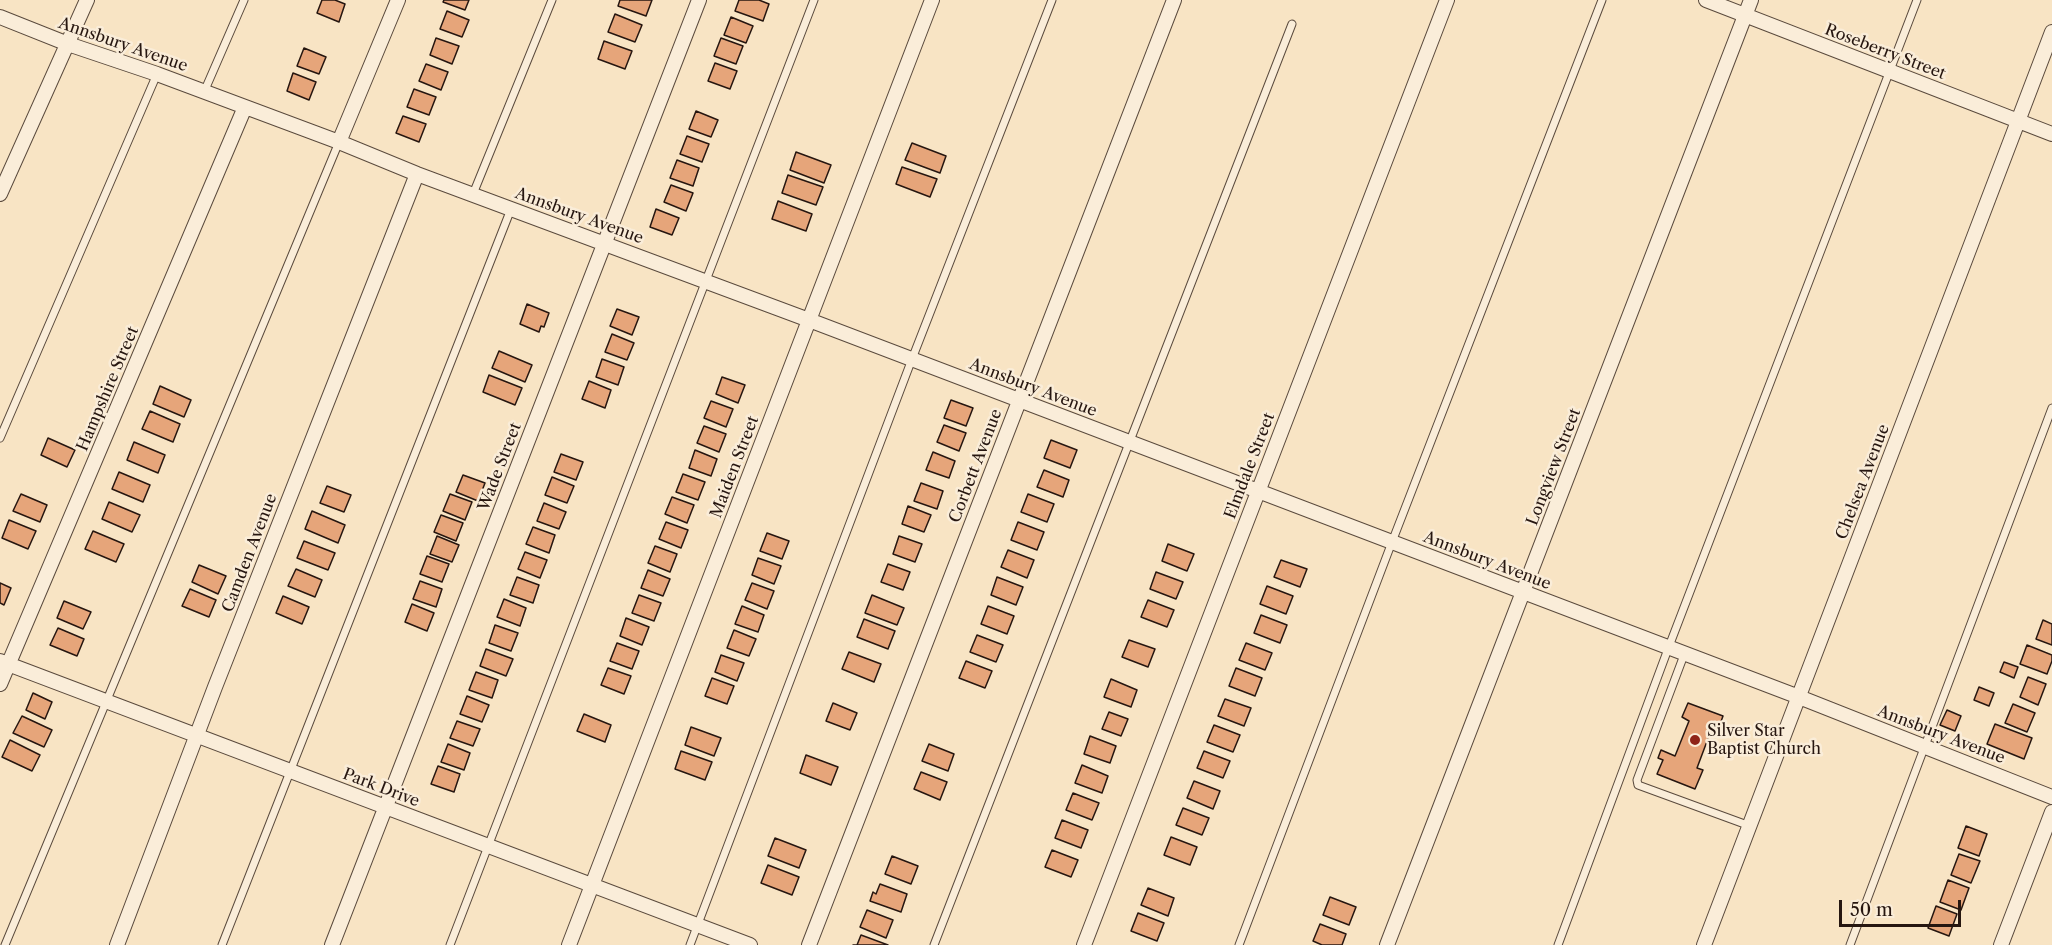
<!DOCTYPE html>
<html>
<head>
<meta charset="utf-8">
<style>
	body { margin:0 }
	#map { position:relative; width:2052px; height:945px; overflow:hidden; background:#f8e4c4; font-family:"Libre Caslon Text",serif }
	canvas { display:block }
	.scale { position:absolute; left:1839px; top:900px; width:122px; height:27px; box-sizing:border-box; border:3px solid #261610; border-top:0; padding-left:8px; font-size:18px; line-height:21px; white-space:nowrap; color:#261610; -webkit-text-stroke:4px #faedd9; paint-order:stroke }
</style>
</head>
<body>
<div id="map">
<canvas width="2052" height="945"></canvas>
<div class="scale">50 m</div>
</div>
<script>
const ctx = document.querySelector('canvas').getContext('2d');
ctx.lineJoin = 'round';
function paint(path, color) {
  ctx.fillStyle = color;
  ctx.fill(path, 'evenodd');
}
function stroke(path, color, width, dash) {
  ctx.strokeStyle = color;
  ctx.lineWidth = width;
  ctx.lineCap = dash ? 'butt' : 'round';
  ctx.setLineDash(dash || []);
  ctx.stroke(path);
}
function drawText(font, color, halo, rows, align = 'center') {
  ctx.font = font + ' "Libre Caslon Text",serif';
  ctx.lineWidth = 5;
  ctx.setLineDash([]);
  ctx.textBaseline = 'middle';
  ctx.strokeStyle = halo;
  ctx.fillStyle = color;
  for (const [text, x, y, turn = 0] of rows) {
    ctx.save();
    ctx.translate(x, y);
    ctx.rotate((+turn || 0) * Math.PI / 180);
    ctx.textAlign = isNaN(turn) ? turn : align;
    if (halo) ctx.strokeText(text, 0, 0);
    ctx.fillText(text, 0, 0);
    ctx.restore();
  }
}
const building = new Path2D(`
	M322 0H335L345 4 339 22 317 13Z
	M444 0H469L465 10 443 2Z
	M620 0H652L646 16 618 6Z
	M739 0H759L769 4 763 21 735 11Z
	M447 11 469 20 462 37 440 29Z
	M615 14 642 25 635 42 608 32Z
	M731 17 753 26 746 43 724 35Z
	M436 38 459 46 452 64 430 55Z
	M721 38 743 46 736 64 714 56Z
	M604 41 632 51 625 69 598 59Z
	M304 48 326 57 319 74 297 66Z
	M715 63 737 71 730 89 708 81Z
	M426 64 448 72 441 90 419 81Z
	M293 73 316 82 309 100 287 91Z
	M414 89 436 97 429 115 407 107Z
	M696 111 718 120 711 137 689 129Z
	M403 116 426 124 419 142 396 133Z
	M687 136 709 144 702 162 680 154Z
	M912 143 946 156 940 173 905 160Z
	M796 152 831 165 824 183 790 170Z
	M677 160 699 168 693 186 670 178Z
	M902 167 937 179 930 197 896 184Z
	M788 175 823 187 816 205 782 193Z
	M671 185 693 193 686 211 664 202Z
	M778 201 812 214 806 231 772 219Z
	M656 209 679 218 672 235 650 227Z
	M527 304 549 313 544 327 541 326 539 332 520 324Z
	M617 309 639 317 632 335 610 326Z
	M612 334 634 343 627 360 605 352Z
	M499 351 532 365 525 382 492 368Z
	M602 359 624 367 618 385 596 377Z
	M489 375 522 388 515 405 483 392Z
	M722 377 745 385 738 403 716 394Z
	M589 381 611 390 605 408 582 399Z
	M160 386 191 400 184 417 153 404Z
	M951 400 973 408 966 426 944 418Z
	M711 401 733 409 726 427 704 418Z
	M150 411 180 424 173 442 142 429Z
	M944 425 966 433 959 451 937 442Z
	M704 426 726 434 719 452 697 443Z
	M48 438 75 450 67 467 41 455Z
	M1051 440 1077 450 1070 468 1044 458Z
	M134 442 165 455 158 473 127 460Z
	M695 450 717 459 711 476 689 468Z
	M933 452 955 461 949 478 926 470Z
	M561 454 583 462 576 480 554 472Z
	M1044 470 1069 480 1063 497 1037 487Z
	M119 472 150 485 143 502 112 489Z
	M683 474 705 482 698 500 676 492Z
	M463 475 485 483 478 501 456 492Z
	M552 477 574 486 567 503 545 495Z
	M921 483 943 491 937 509 914 501Z
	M327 486 351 495 344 512 320 503Z
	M21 494 47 505 40 522 13 511Z
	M450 494 472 502 465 520 443 511Z
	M1028 494 1054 504 1047 522 1021 512Z
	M672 497 694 505 687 523 665 514Z
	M109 502 140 515 132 532 102 519Z
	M544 503 566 512 559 529 537 521Z
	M908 506 931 515 924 532 902 524Z
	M312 511 345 525 338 543 305 529Z
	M441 515 463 523 456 541 434 532Z
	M9 520 36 531 28 549 2 538Z
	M666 522 688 530 681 548 659 539Z
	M1018 522 1044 532 1037 550 1011 540Z
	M533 527 555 535 549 553 526 544Z
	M93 531 124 544 116 562 85 549Z
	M767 533 789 541 782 559 760 551Z
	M437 536 459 545 452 562 430 554Z
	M899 536 922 544 915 562 893 554Z
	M304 541 335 553 328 570 297 558Z
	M1168 544 1194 554 1187 571 1162 561Z
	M655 546 677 554 670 572 648 563Z
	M1008 550 1034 560 1027 578 1001 567Z
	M525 552 547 560 540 578 518 569Z
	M427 556 449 564 442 582 420 574Z
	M758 558 781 566 774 584 752 575Z
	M1281 560 1307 569 1300 587 1274 577Z
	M888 564 910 572 903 590 881 582Z
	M199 565 226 576 218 594 192 582Z
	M296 569 322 580 315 597 288 586Z
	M648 570 670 579 663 596 641 588Z
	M1156 572 1183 582 1176 599 1150 589Z
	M517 577 539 585 533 603 510 595Z
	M997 577 1023 587 1016 605 991 595Z
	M420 581 442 589 436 607 413 599Z
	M0 583 11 588 4 605 0 603Z
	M752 583 774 591 767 609 745 600Z
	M1267 586 1293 596 1286 614 1260 604Z
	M190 589 216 600 209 617 182 606Z
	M639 595 661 603 654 621 632 613Z
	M872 595 904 608 897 625 865 613Z
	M283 596 309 607 302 624 276 613Z
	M504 599 526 608 520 626 497 617Z
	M1148 600 1174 610 1167 627 1141 617Z
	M64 601 91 612 83 629 57 618Z
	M412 604 434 613 427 631 405 622Z
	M742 606 764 615 758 632 735 624Z
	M988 606 1014 616 1007 634 981 624Z
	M1261 615 1287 625 1280 643 1254 633Z
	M626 618 649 627 642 645 620 636Z
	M864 619 895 631 888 649 857 637Z
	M2043 620 2052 624V645L2036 639Z
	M495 625 518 633 511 651 489 643Z
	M58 628 84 639 77 656 50 645Z
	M734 630 756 639 749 656 727 648Z
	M977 635 1003 645 996 662 970 652Z
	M1129 640 1155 649 1148 667 1122 657Z
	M617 643 639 651 632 669 610 661Z
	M1246 643 1272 653 1265 670 1239 660Z
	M2027 645 2052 655V661L2047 674 2020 664Z
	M486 649 513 659 506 676 480 666Z
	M849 652 881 664 874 682 842 669Z
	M721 655 744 663 737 681 715 672Z
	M966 661 992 671 985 688 959 678Z
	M2004 662 2018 667 2014 678 2000 672Z
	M608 668 631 676 624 694 601 685Z
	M1236 668 1262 678 1255 696 1229 686Z
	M476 672 498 680 492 698 469 690Z
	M2028 677 2046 684 2038 705 2020 697Z
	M712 678 734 686 727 704 705 696Z
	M1111 679 1137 690 1131 707 1104 697Z
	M1979 687 1994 693 1989 706 1974 700Z
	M33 693 52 702 45 719 26 710Z
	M467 696 489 705 482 722 460 714Z
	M1225 699 1251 708 1244 726 1218 716Z
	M833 703 857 713 850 730 826 721Z
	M1688 703 1723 716 1718 730 1712 728 1697 768 1703 770 1695 789 1657 774 1663 760 1658 758 1661 750 1675 756 1689 721 1682 717Z
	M2013 704 2035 713 2027 732 2005 723Z
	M1947 710 1961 716 1955 731 1940 725Z
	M1109 712 1128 719 1121 736 1102 729Z
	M584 714 611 725 605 742 577 731Z
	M22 716 52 730 44 747 13 733Z
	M457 721 480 729 473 746 450 738Z
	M1995 724 2032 738 2024 759 1987 744Z
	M1214 725 1240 735 1233 752 1207 742Z
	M691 727 721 738 714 756 685 745Z
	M1090 736 1116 746 1110 763 1084 754Z
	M10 740 40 755 32 771 2 757Z
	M448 744 470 753 464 770 441 762Z
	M929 744 954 754 948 771 922 761Z
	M681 751 712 762 705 780 675 769Z
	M1204 751 1230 761 1223 778 1197 768Z
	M806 755 838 767 831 785 800 773Z
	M1082 765 1108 776 1102 793 1075 783Z
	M438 766 460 774 454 792 431 784Z
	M921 772 947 782 940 800 914 789Z
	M1194 781 1220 791 1213 809 1187 798Z
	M1073 793 1099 803 1092 820 1066 810Z
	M1183 808 1209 818 1202 835 1176 825Z
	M1062 820 1088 830 1081 848 1055 838Z
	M1966 826 1987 834 1979 856 1958 848Z
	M1171 837 1197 847 1190 865 1164 855Z
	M775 838 806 850 799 868 768 856Z
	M1052 850 1078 860 1071 877 1045 867Z
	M1959 854 1980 861 1971 883 1951 875Z
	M892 856 918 866 911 884 885 874Z
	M768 865 799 877 792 895 761 883Z
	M1948 880 1969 888 1961 910 1940 902Z
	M880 884 907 894 901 912 870 901 873 892 876 894Z
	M1148 888 1174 898 1168 916 1141 905Z
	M1330 897 1356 907 1349 925 1323 915Z
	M1936 906 1957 914 1949 936 1928 928Z
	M867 910 893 920 886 938 860 927Z
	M1138 913 1164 923 1157 941 1131 931Z
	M1320 924 1346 934 1342 945H1322L1313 941Z
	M861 935 888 945H853H857Z`);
paint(building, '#e6a57a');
stroke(building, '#261610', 1.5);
const lane = new Path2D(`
	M204 92 244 0
	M473 194 552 0
	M0 438 157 74
	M1684 655 1637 780 1638 785 1750 826
	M5 945 339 142
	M222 945 511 209
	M450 945 814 0
	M690 945 912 359 1052 0
	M934 945 1292 24
	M1239 945 1392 542 1602 0
	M1558 945 1668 649 1917 0
	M1850 945 2052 408`);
const street = new Path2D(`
	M1706 0 2052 134
	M0 17 68 44 157 74 339 142 417 174 809 320 1799 697 2052 797
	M339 142 398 0
	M0 194 87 0
	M0 661 750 945
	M0 684 245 107
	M117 945 215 687 417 174
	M332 945 699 0
	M569 945 932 0
	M809 945 1174 0
	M1084 945 1447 0
	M1387 945 1751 0
	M1704 945 2052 32
	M2001 945 2052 812`);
stroke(lane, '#5a4a3d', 9);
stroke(street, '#5a4a3d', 16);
stroke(lane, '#faedd9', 7);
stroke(street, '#faedd9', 14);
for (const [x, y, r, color] of [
	[1695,740,6,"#8f2418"]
]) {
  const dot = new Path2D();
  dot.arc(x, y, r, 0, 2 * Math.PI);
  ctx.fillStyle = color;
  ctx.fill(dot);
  stroke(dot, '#faedd9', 2);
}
drawText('16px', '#261610', '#faedd9', [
	["Annsbury Avenue",123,45,19],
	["Roseberry Street",1885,52,21],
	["Annsbury Avenue",579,216,20],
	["Annsbury Avenue",1033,388,21],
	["Hampshire Street",108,389,-67],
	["Corbett Avenue",976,466,-69],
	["Elmdale Street",1250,466,-69],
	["Wade Street",500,467,-69],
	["Maiden Street",735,467,-69],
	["Longview Street",1554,467,-69],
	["Chelsea Avenue",1863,482,-69],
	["Camden Avenue",250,553,-69],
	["Annsbury Avenue",1487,561,21],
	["Annsbury Avenue",1941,735,21],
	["Park Drive",381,788,21]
]);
drawText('16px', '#261610', '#faedd9', [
	["Silver Star",1707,731],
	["Baptist Church",1707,749]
], 'left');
</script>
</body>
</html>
